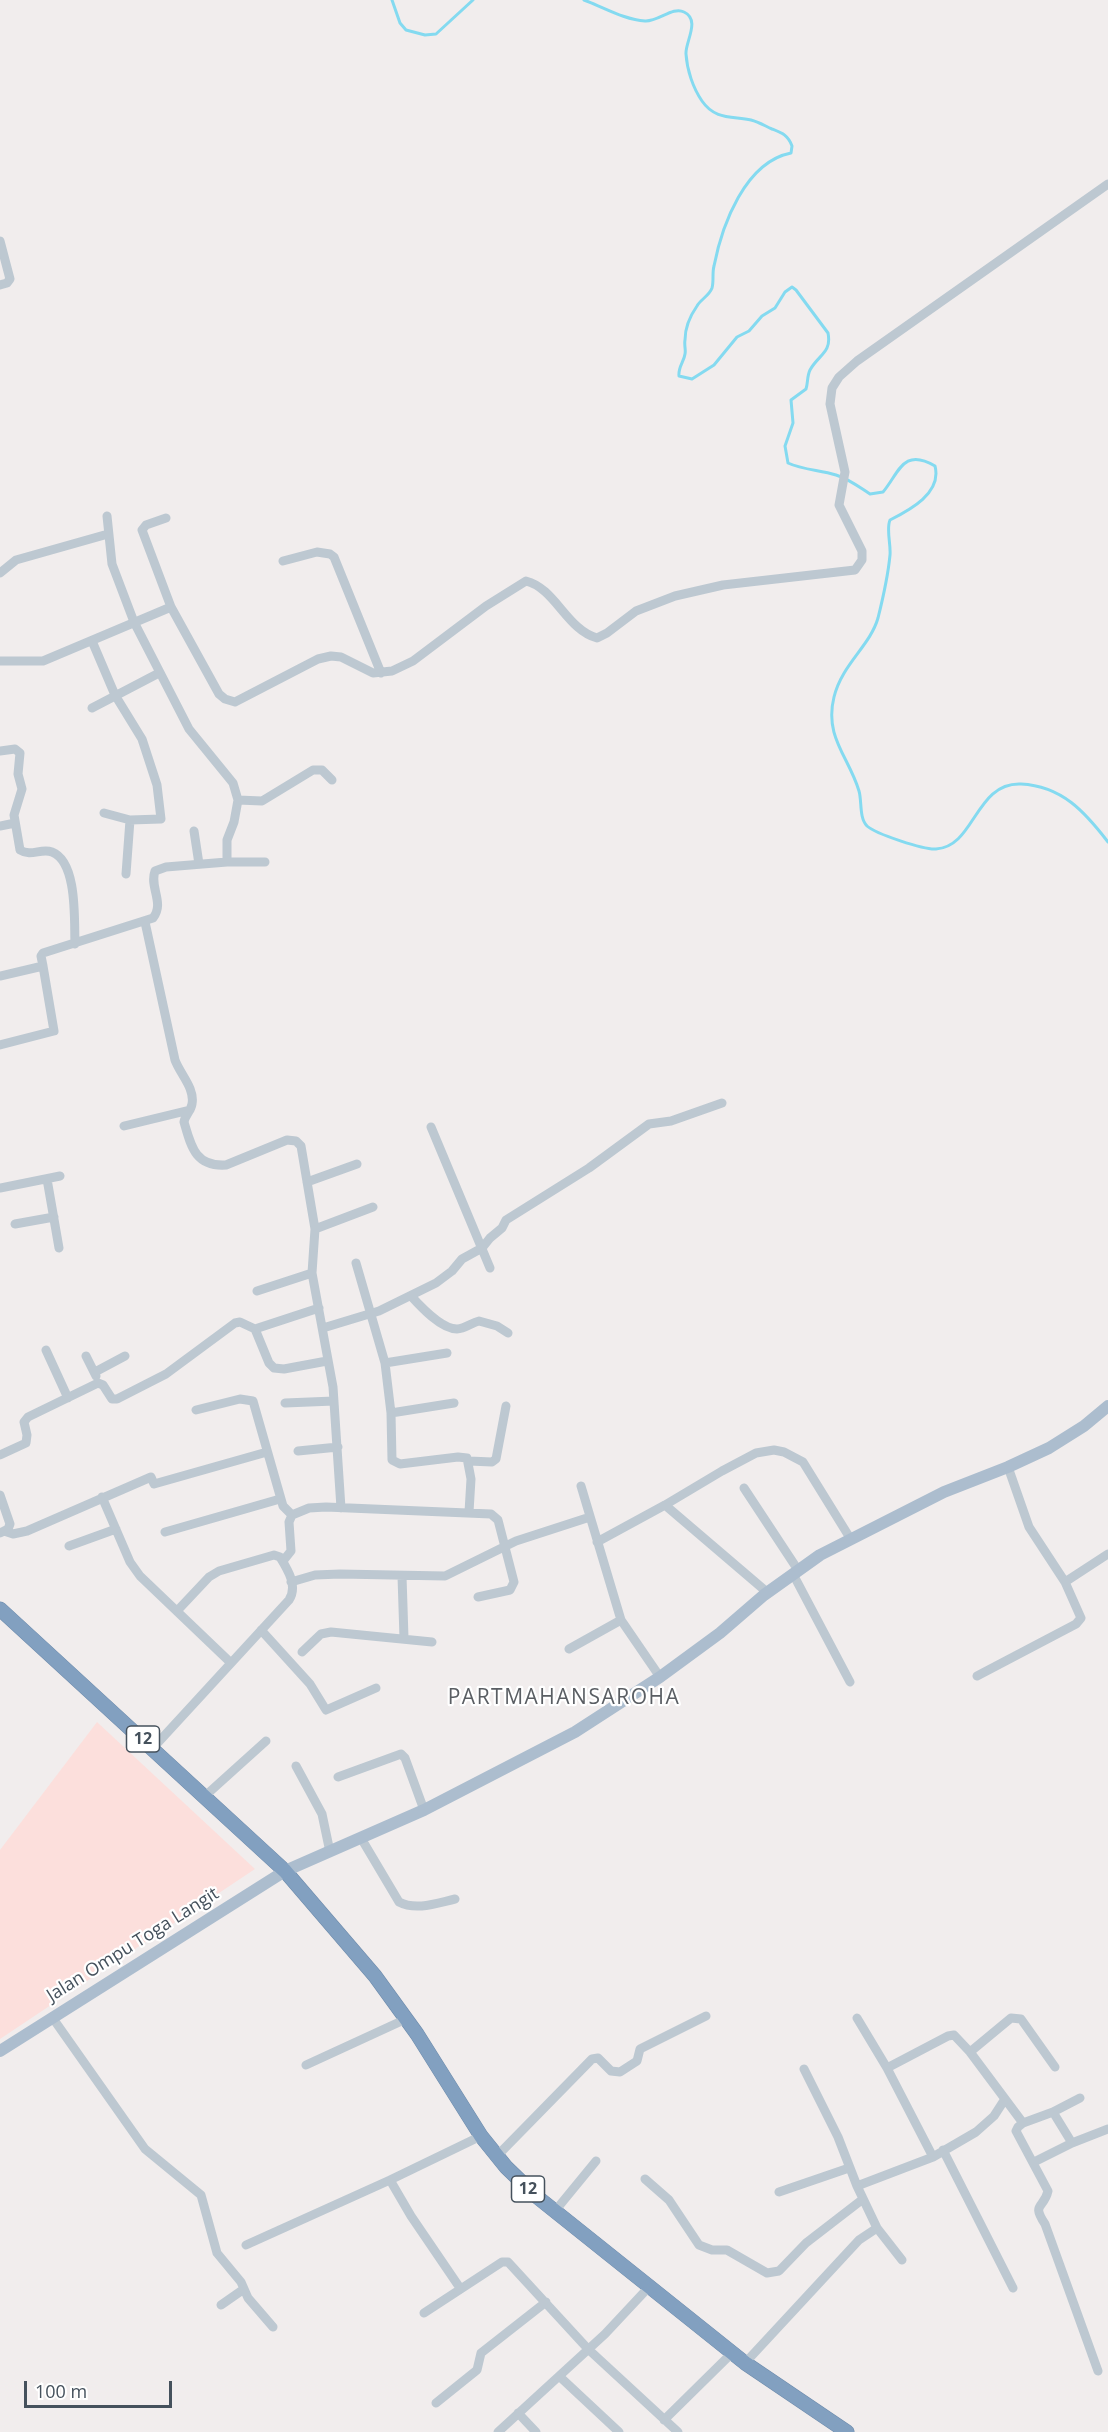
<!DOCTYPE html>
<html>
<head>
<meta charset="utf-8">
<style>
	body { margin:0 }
	#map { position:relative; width:1108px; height:2432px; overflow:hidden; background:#f1eded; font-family:"Open Sans",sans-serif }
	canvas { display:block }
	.scale { position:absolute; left:24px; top:2381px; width:148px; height:27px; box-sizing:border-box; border:3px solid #45515c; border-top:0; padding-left:8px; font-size:18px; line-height:21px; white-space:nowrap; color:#45515c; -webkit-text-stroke:4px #fff; paint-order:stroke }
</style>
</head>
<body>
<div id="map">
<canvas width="1108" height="2432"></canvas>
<div class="scale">100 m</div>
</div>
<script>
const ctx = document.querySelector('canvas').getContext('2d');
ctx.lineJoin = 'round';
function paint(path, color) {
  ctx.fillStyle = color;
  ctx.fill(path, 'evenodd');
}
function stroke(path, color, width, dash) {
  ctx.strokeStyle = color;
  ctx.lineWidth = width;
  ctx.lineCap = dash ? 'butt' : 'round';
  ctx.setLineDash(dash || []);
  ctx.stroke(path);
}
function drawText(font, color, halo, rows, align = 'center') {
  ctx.font = font + ' "Open Sans",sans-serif';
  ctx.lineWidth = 4.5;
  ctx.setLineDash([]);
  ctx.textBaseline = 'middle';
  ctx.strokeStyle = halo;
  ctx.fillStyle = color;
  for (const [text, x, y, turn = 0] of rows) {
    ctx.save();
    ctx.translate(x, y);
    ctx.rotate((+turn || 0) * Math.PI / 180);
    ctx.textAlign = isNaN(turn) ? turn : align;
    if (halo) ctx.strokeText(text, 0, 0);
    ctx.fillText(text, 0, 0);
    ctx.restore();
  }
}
paint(new Path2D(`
	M97 1722 255 1869 0 2039V1850Z`), '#fcdfdc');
stroke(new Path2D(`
	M392 0 400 23 406 30 425 35 436 34 473 0
	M584 0C603 7 625 20 645 21 658 22 673 6 684 12 701 20 685 42 686 54 687 70 693 88 702 101 715 120 732 116 751 120 759 122 765 126 772 129 782 133 788 135 792 146L791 153C745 162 722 225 714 266 712 273 714 281 712 288 709 296 701 299 697 306 690 316 685 328 685 340 684 345 686 350 685 354 684 362 678 367 679 376L692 379 714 365 737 337 749 331 762 316 775 308 785 292 792 287 796 290 828 333C832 353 818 355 810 370 807 376 808 383 806 389L791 400 793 423 785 446 788 463C803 470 820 470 836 475 849 479 859 487 870 494L883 492C899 473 903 447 935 466 942 493 910 510 890 520 886 529 891 544 890 555 888 576 883 598 878 618 870 646 842 664 834 697 824 737 849 757 859 791 862 801 859 818 867 826 876 834 924 850 936 849 975 847 975 782 1021 784 1062 786 1085 812 1108 842`), '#84daf0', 3);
const highway = new Path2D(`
	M0 1609 285 1871 375 1976 417 2034 481 2136 506 2167 536 2196 745 2363 847 2432`);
stroke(highway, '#6e8bab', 15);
stroke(new Path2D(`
	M0 241 10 279 7 283 0 285
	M107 516 112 564 134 622 189 729 233 783 238 800 262 801 313 770H322L332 780
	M166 518 146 525 142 530 171 607
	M283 561 317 552 330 554 334 557 381 673
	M0 573 16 560 108 534
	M92 641 115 695 142 739 157 785 161 819 130 820 104 813
	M0 661H43L171 607 219 694 225 699 235 702 318 659 331 656 341 657 373 673 392 671 413 661 486 606 526 581C555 588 567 630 597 638L607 633 636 611 675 596 723 585 855 570 862 560V551L839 505 845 472 830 404 832 388 839 377 857 361 1108 184
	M92 708 159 673
	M0 751 15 749 20 753 18 774 22 789 14 815 20 850C31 857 41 848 52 852 78 862 74 922 75 944
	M0 826 15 823
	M194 831 199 864
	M227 862H265
	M126 874 130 820
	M145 922 175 1060C180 1074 195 1088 192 1104 191 1111 185 1115 184 1122 191 1146 195 1167 226 1165L287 1140 296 1141 301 1146 315 1229 312 1273 333 1387 341 1508
	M0 976 43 966 41 956 43 953 153 918C165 903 149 887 155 871L166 867 227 862V840L234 822 238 800
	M0 1045 54 1031 43 966
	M124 1126 190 1110
	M431 1127 490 1268
	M47 1179 59 1248
	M307 1182 357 1164
	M0 1188 60 1176
	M15 1224 54 1217
	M315 1229 373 1207
	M356 1263 385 1363 391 1413 392 1460 400 1464 458 1457 467 1458 471 1479 469 1512
	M257 1291 312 1273
	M411 1296C421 1307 441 1329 457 1329 465 1329 471 1323 479 1321L497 1326 508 1333
	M323 1328 379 1311 436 1283 452 1271 462 1259 482 1248 490 1238 502 1228 506 1220 589 1168 649 1124 671 1121 722 1103
	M255 1329 319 1308
	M46 1350 68 1398
	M86 1356 96 1376
	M385 1363 447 1353
	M95 1372 125 1356
	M285 1403 334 1401
	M196 1410 240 1399 253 1401 283 1506 292 1515
	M391 1413 454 1403
	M298 1451 338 1447
	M0 1455 26 1443 27 1435 24 1422 28 1417 98 1383 103 1385 112 1399H117L166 1374 235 1323 240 1322 255 1329 269 1363 274 1368 284 1369 327 1361
	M469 1461 492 1462 496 1459 506 1406
	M581 1486 621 1620 660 1677
	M744 1488 798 1570
	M0 1495 10 1524 8 1529 0 1533
	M102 1497 130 1562 140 1576 231 1663
	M665 1505 768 1593
	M4 1531 13 1534 27 1531 151 1477 154 1484 267 1452
	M165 1532 280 1499
	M597 1542 665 1505 722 1471 756 1453 774 1450 784 1452 803 1462 850 1538
	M69 1546 116 1529
	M283 1561 291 1551 289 1522 292 1515 309 1508 326 1507 491 1514 498 1520 514 1582 510 1590 478 1597
	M793 1574 850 1682
	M402 1576 404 1638
	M291 1582 315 1575 340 1574 445 1576 516 1541 590 1517
	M1065 1582 1108 1554
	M261 1630 310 1684 326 1710 376 1688
	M569 1649 621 1620
	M302 1652 321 1634 331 1632 432 1642
	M977 1676 1076 1624 1081 1618 1065 1582 1029 1527 1008 1467
	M153 1748 289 1600C298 1586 288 1570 280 1557L274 1555 219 1571 209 1577 177 1611
	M296 1766 322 1814 330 1852
	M338 1777 401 1754 405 1758 424 1810
	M205 1796 266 1741
	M361 1838 399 1902C416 1911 437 1903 455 1899
	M52 2017 145 2149 201 2195 217 2253 241 2282 248 2298 273 2327
	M857 2018 887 2068 933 2157
	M970 2052 1011 2018 1021 2019 1055 2067
	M306 2065 406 2019
	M887 2068 948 2036 954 2035 970 2052 1023 2123
	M804 2069 838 2137 857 2186
	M1080 2098 1053 2112 1023 2123 1018 2127 1016 2131 1048 2191C1044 2209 1031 2203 1045 2224L1098 2371
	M1053 2112 1072 2143
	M943 2150 1013 2288
	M497 2156 592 2059 598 2058 611 2071 620 2072 637 2061 640 2049 706 2016
	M1034 2162 1072 2143 1108 2129
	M645 2179 669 2200 699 2245 712 2250H727L767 2273 779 2271 806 2243 863 2199
	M390 2180 481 2136
	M779 2192 849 2168
	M555 2211 596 2161
	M877 2228 902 2260
	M246 2245 390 2180 411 2216 460 2288
	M221 2305 244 2289
	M424 2313 502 2262H508L588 2349 678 2432
	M745 2363 859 2240 877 2228 857 2186 933 2157 976 2132 994 2116 1005 2099
	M559 2376 619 2432
	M436 2403 477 2370 481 2353 546 2302
	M518 2413 536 2432
	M664 2420 732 2353
	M498 2432 605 2334 648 2288`), '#bdc8d1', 9);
stroke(new Path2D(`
	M0 2051 285 1871 424 1810 575 1732 660 1677 720 1633 764 1595 820 1555 944 1492 1008 1467 1049 1448 1084 1426 1108 1406`), '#acbdce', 12);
stroke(highway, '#82a0c0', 14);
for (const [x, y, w] of [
	[143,1739,33],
	[528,2189,33]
]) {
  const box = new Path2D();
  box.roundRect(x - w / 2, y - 13, w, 26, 4.5);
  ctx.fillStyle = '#fff';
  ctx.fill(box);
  stroke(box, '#45515c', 1.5);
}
drawText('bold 16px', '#45515c', null, [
	["12",143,1739],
	["12",528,2189]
]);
drawText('18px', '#45515c', '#fff', [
	["Jalan Ompu Toga Langit",133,1945,-32]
]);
ctx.letterSpacing = '1.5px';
drawText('21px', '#5a5e63', '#fff', [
	["PARTMAHANSAROHA",564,1698]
]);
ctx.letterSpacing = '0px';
</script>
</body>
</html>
